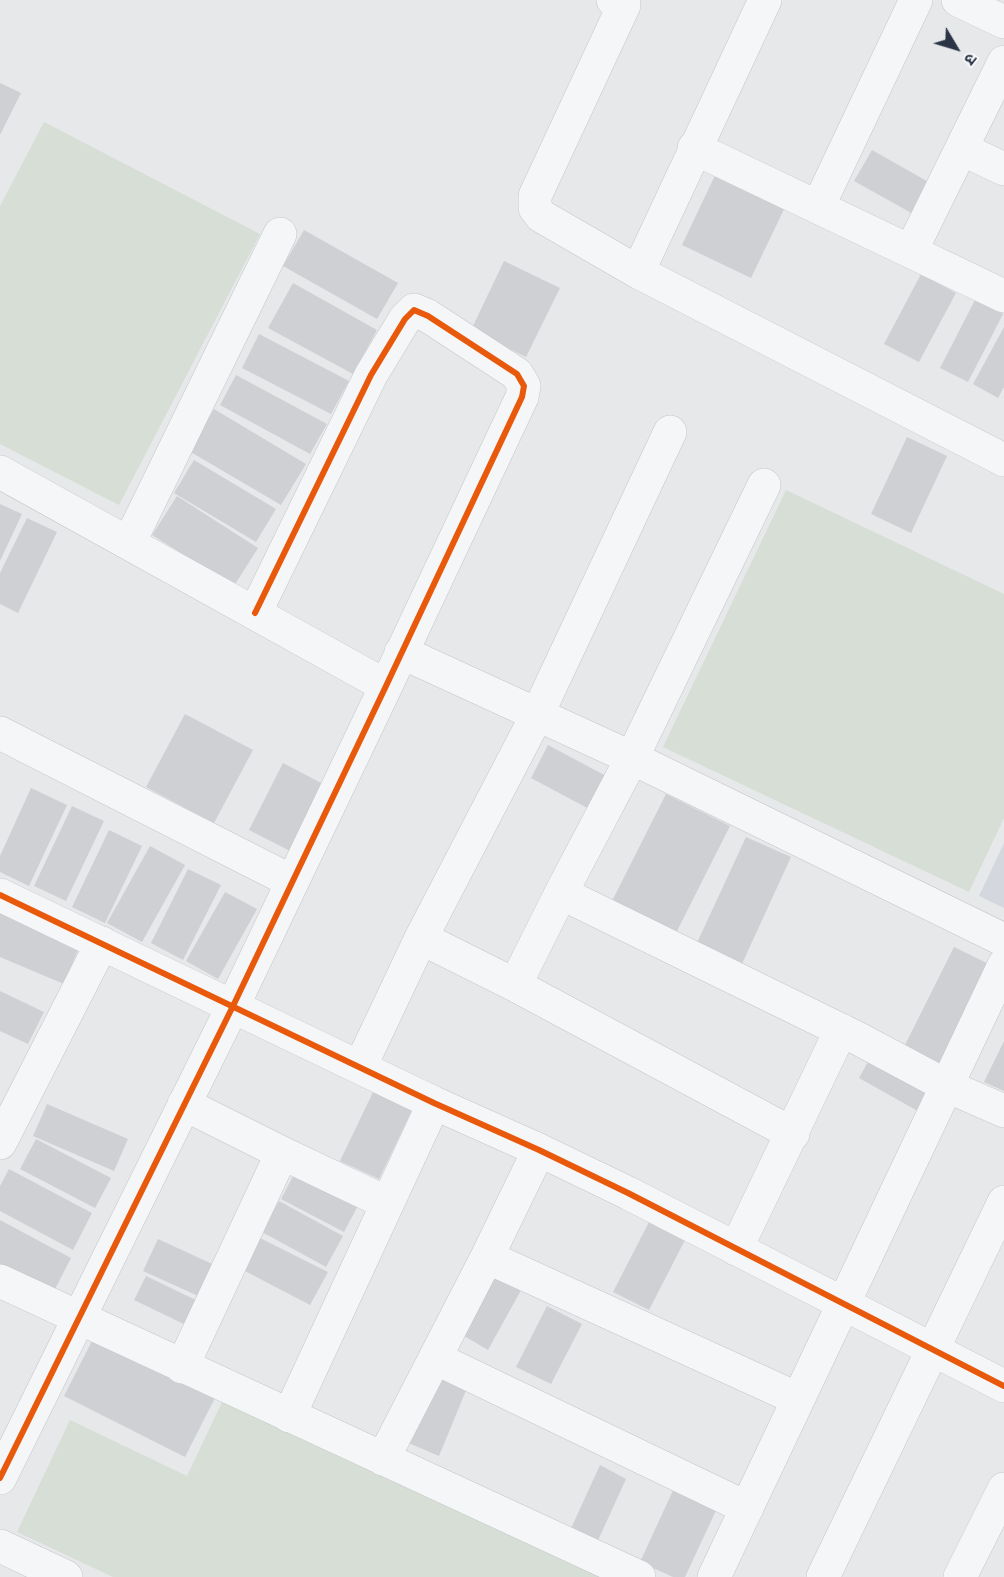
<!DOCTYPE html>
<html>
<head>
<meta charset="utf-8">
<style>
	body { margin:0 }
	#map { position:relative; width:1004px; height:1577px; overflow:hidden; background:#e6e8ea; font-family:Roboto,"Noto Sans Devanagari",sans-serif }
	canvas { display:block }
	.north { position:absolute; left:926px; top:18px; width:60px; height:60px; -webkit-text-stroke:4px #f4f6f9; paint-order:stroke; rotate:128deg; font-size:16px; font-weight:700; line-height:24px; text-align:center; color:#2b3445 }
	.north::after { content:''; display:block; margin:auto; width:21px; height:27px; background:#2b3445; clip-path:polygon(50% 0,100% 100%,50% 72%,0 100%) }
</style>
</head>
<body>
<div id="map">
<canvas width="1004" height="1577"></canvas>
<div class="north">उ</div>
</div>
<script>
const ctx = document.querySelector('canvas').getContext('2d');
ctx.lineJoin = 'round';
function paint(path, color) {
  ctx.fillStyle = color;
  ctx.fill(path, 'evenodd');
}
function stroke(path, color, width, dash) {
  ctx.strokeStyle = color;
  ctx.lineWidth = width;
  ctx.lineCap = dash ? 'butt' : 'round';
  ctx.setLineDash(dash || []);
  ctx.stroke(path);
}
paint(new Path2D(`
	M1004 843V908L979 896Z`), '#d4d7dd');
paint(new Path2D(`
	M44 122 260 234 119 505 0 444V206Z
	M786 490 1004 594V818L969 892 663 747Z
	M224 1398 605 1577H113L17 1532 70 1420 187 1476Z`), '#d6ded6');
paint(new Path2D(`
	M0 83 21 93 0 135Z
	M872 150 932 184 915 215 854 181Z
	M718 169 788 201 751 278 682 245Z
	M304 230 398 283 377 319 283 266Z
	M504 261 560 288 526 357 471 330Z
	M921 274 956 293 919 362 884 344Z
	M293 283 377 330 353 374 268 328Z
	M975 300 1003 314 968 382 940 368Z
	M1004 327V387L998 398 973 384Z
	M259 334 349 381 331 414 242 368Z
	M236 375 327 424 310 454 220 405Z
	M214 409 306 464 281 505 189 451Z
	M907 437 947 456 911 533 871 514Z
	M194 460 276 509 256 542 174 493Z
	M177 496 258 548 234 586 152 535Z
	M0 504 22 514 0 561Z
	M27 518 57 532 18 613 0 604V573Z
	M185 714 253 750 214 823 146 787Z
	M548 745 608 777 591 810 531 778Z
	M283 763 329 787 294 853 249 830Z
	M31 788 67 805 29 886 0 872V856Z
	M666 794 730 826 675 935 611 903Z
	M72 806 104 821 66 901 34 886Z
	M109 830 142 846 105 923 72 907Z
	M746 837 791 857 741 966 696 945Z
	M150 846 185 865 142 942 107 923Z
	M188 869 221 885 183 960 151 943Z
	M225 892 257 909 218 979 186 961Z
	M0 911 80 945 64 984 0 957Z
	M954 947 999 969 946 1073 902 1051Z
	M0 991 44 1012 28 1044 0 1031Z
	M1004 1041V1091L984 1082Z
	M874 1051 938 1087 923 1114 859 1078Z
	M374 1090 413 1108 379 1179 340 1161Z
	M47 1104 128 1139 114 1171 33 1136Z
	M36 1139 111 1178 95 1208 20 1169Z
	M299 1165 362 1198 344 1232 281 1199Z
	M9 1169 92 1213 73 1250 0 1211V1186Z
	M279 1201 343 1236 326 1267 262 1232Z
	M0 1220 71 1258 52 1295 0 1267Z
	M649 1222 685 1240 649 1310 613 1292Z
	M260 1238 328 1272 310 1305 243 1270Z
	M158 1239 221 1268 207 1300 143 1271Z
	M496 1267 525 1283 488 1350 459 1333Z
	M146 1276 202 1303 190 1327 134 1300Z
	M547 1306 582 1324 551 1384 516 1367Z
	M95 1335 216 1396 185 1457 64 1396Z
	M435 1374 467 1388 439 1456 406 1442Z
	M600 1465 626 1479 595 1547 568 1535Z
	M676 1484 719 1504 685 1577H673L640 1562Z`), '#ced0d3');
const minor = new Path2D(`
	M613 0 624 5 535 196V208L541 216 638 272 1004 460
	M958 0 1004 22
	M694 148 1004 296
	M962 149 1004 169
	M818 207 916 0
	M911 251 1004 62
	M638 272 765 0
	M0 472 386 686
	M129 543 280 234
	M401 652 632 758 1004 940
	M0 733 291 881
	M561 893 859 1039 947 1086 1004 1111
	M0 895 434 1103 539 1150 628 1193 1004 1386
	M421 938 515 985 793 1134
	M515 985 561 893 632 758 764 485
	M360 1067 421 938 537 715 670 432
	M184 1104 282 1153 387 1203
	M0 1143 102 943
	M539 1150 487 1257 798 1399
	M736 1249 841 1030
	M0 1281 639 1577
	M435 1358 747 1508
	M182 1367 282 1153
	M289 1416 434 1103
	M383 1459 487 1257
	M0 1478 233 1006 386 686 522 397 524 386 517 374 428 316 414 310 405 319 371 375 255 613
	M0 1546 66 1577
	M714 1577 1004 965
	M823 1577 1004 1202
	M960 1577 1004 1489`);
stroke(minor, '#c4c6c8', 34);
stroke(minor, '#f5f6f7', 33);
stroke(new Path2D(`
	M0 895 434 1103 539 1150 628 1193 1004 1386
	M0 1478 233 1006 386 686 522 397 524 386 517 374 428 316 414 310 405 319 371 375 255 613`), '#e8590c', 6);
</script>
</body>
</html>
